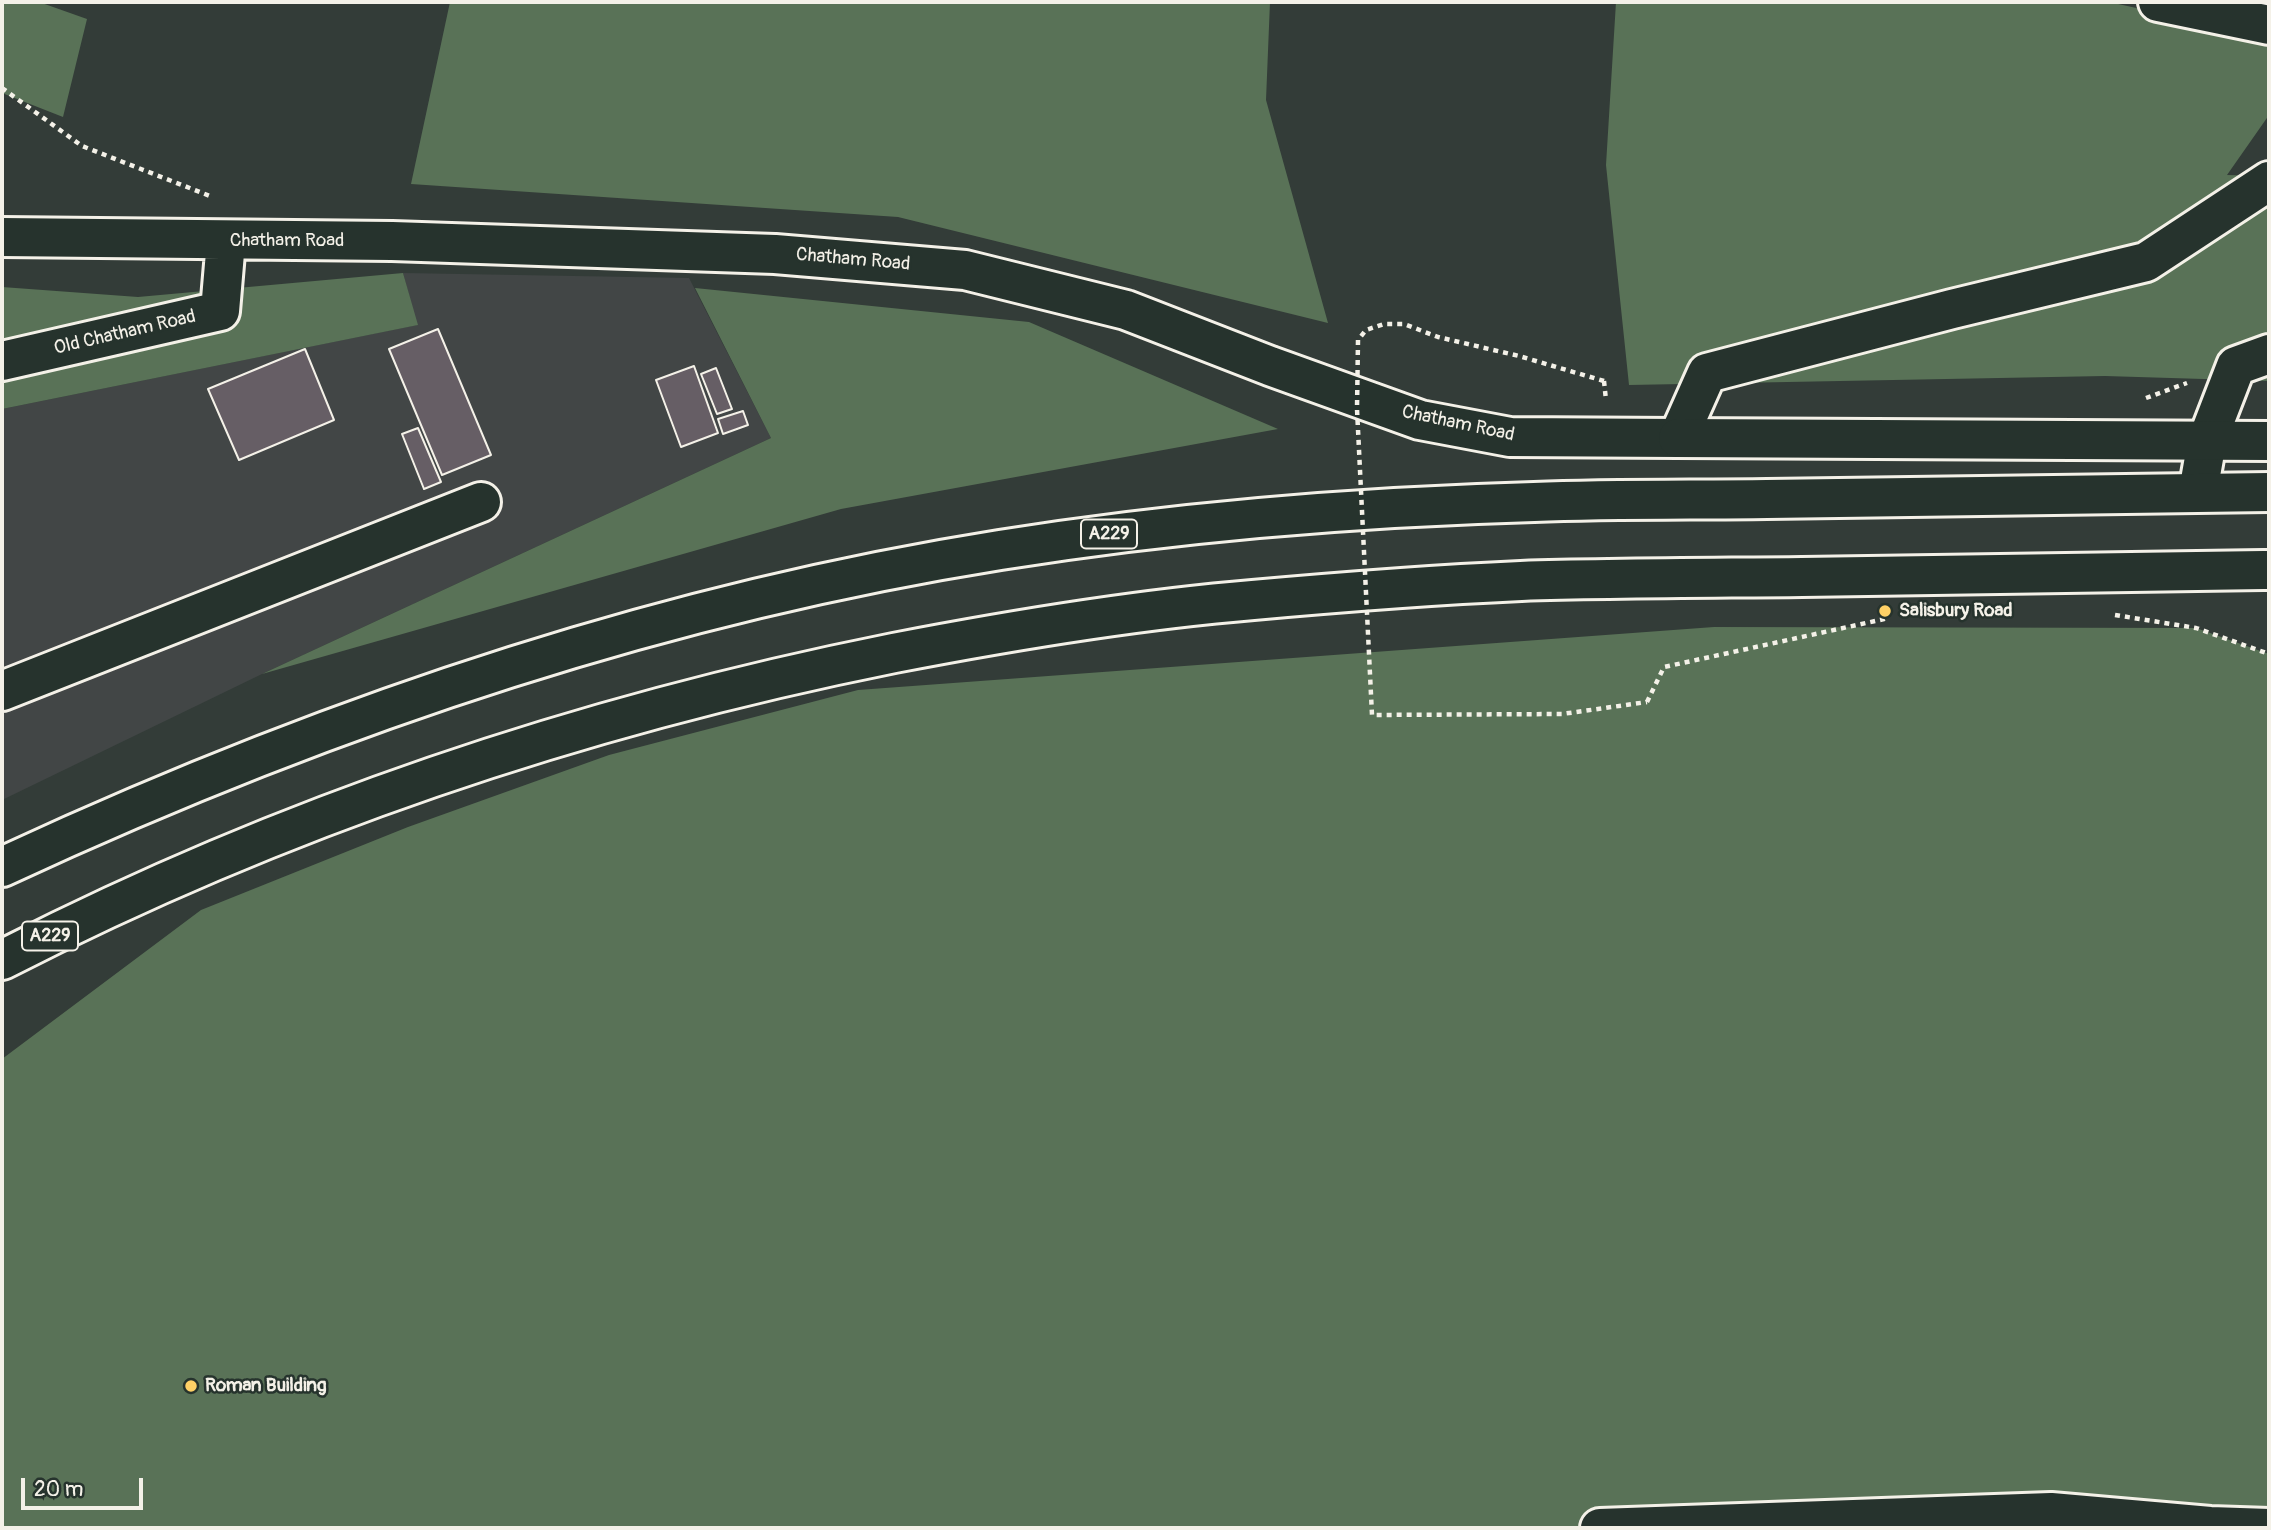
<!DOCTYPE html>
<html>
<head>
<meta charset="utf-8">
<style>
	body { margin:0 }
	#map { position:relative; width:2271px; height:1530px; overflow:hidden; background:#333c38; font-family:Pangolin,sans-serif }
	canvas { display:block }
	.frame { position:absolute; inset:0; border:4px solid #f4f1e8; pointer-events:none }
	.scale { position:absolute; left:21px; top:1478px; width:122px; height:32px; box-sizing:border-box; border:4px solid #f4f1e8; border-top:0; padding-left:9px; font-size:21px; line-height:24px; white-space:nowrap; color:#f4f1e8; -webkit-text-stroke:5px #26332d; paint-order:stroke }
</style>
</head>
<body>
<div id="map">
<canvas width="2271" height="1530"></canvas>
<div class="frame"></div>
<div class="scale">20 m</div>
</div>
<script>
const ctx = document.querySelector('canvas').getContext('2d');
ctx.lineJoin = 'round';
function paint(path, color) {
  ctx.fillStyle = color;
  ctx.fill(path, 'evenodd');
}
function stroke(path, color, width, dash) {
  ctx.strokeStyle = color;
  ctx.lineWidth = width;
  ctx.lineCap = dash ? 'butt' : 'round';
  ctx.setLineDash(dash || []);
  ctx.stroke(path);
}
function drawText(font, color, halo, rows, align = 'center') {
  ctx.font = font + ' Pangolin,sans-serif';
  ctx.lineWidth = 5;
  ctx.setLineDash([]);
  ctx.textBaseline = 'middle';
  ctx.strokeStyle = halo;
  ctx.fillStyle = color;
  for (const [text, x, y, turn = 0] of rows) {
    ctx.save();
    ctx.translate(x, y);
    ctx.rotate((+turn || 0) * Math.PI / 180);
    ctx.textAlign = isNaN(turn) ? turn : align;
    if (halo) ctx.strokeText(text, 0, 0);
    ctx.fillText(text, 0, 0);
    ctx.restore();
  }
}
paint(new Path2D(`
	M403 273 689 278 771 438 262 674 2 800V409L417 325Z`), '#424646');
paint(new Path2D(`
	M2 2H39L87 19 63 117 2 93Z
	M450 2H1270L1266 100 1328 323 898 217 411 184Z
	M1616 2H2109L2269 37V115L2227 175 2269 176V381L2105 376 1629 385 1606 165Z
	M403 273 418 325 2 409V287L138 297Z
	M695 288 1029 322 1278 429 841 509 262 674 771 438Z
	M1714 627 2196 628 2269 654V1506L2052 1528H2V1059L201 910 408 827 609 755 858 690Z`), '#597257');
const building = new Path2D(`
	M438 329 491 455 442 475 389 349Z
	M305 349 334 420 239 460 208 389Z
	M694 366 718 433 681 447 656 380Z
	M716 368 732 409 717 414 701 374Z
	M743 411 748 425 723 434 718 419Z
	M418 428 441 482 424 489 402 434Z`);
paint(building, '#665e65');
stroke(building, '#f4f1e8', 2);
const minor = new Path2D(`
	M2158 2 2269 25
	M2 237 392 241 775 254 965 270 1126 310 1270 366 1420 420 1510 437 1678 438 1707 373 1952 309 2146 262 2269 181
	M2 361 220 311 226 241
	M2198 492 2207 441 2236 366 2269 354
	M2 691 481 502
	M1600 1528 2051 1512 2210 1526 2269 1528`);
const highway = new Path2D(`
	M1678 438 2269 441
	M2 867C318 720 654 605 1000 550 1176 522 1356 507 1534 502 1612 499 1690 500 1767 499 1935 496 2102 493 2269 492
	M2 960C283 816 584 715 894 653 1013 630 1133 610 1253 600 1342 592 1432 585 1521 581 1614 578 1708 578 1802 577 1957 575 2113 572 2269 570`);
stroke(minor, '#f4f1e8', 44);
stroke(highway, '#f4f1e8', 44);
stroke(new Path2D(`
	M2 88 82 146 210 196
	M1604 381 1606 400
	M2146 398 2187 383
	M2115 615 2196 628 2269 654
	M1647 702 1664 667 1889 618`), '#f4f1e8', 4.5, [5, 5]);
stroke(minor, '#26332d', 38);
stroke(highway, '#26332d', 38);
stroke(new Path2D(`
	M1604 381 1519 356 1438 337 1404 324H1384L1366 330 1358 340 1357 409 1372 715 1562 714 1647 702`), '#f4f1e8', 4.5, [5, 5]);
for (const [x, y, r, color] of [
	[1885,611,7,"#ffd166"],
	[191,1386,7,"#ffd166"]
]) {
  const dot = new Path2D();
  dot.arc(x, y, r, 0, 2 * Math.PI);
  ctx.fillStyle = color;
  ctx.fill(dot);
  stroke(dot, '#26332d', 2.5);
}
for (const [x, y, w] of [
	[1109,534,56],
	[50,936,56]
]) {
  const box = new Path2D();
  box.roundRect(x - w / 2, y - 14.5, w, 29, 5);
  ctx.fillStyle = '#26332d';
  ctx.fill(box);
  stroke(box, '#f4f1e8', 2);
}
drawText('bold 18px', '#f4f1e8', null, [
	["A229",1109,534],
	["A229",50,936]
]);
drawText('19px', '#f4f1e8', '#26332d', [
	["Chatham Road",287,241],
	["Chatham Road",853,260,5],
	["Old Chatham Road",125,333,-13],
	["Chatham Road",1458,424,12]
]);
drawText('bold 19px', '#f4f1e8', '#26332d', [
	["Salisbury Road",1899,611],
	["Roman Building",205,1386]
], 'left');
</script>
</body>
</html>
